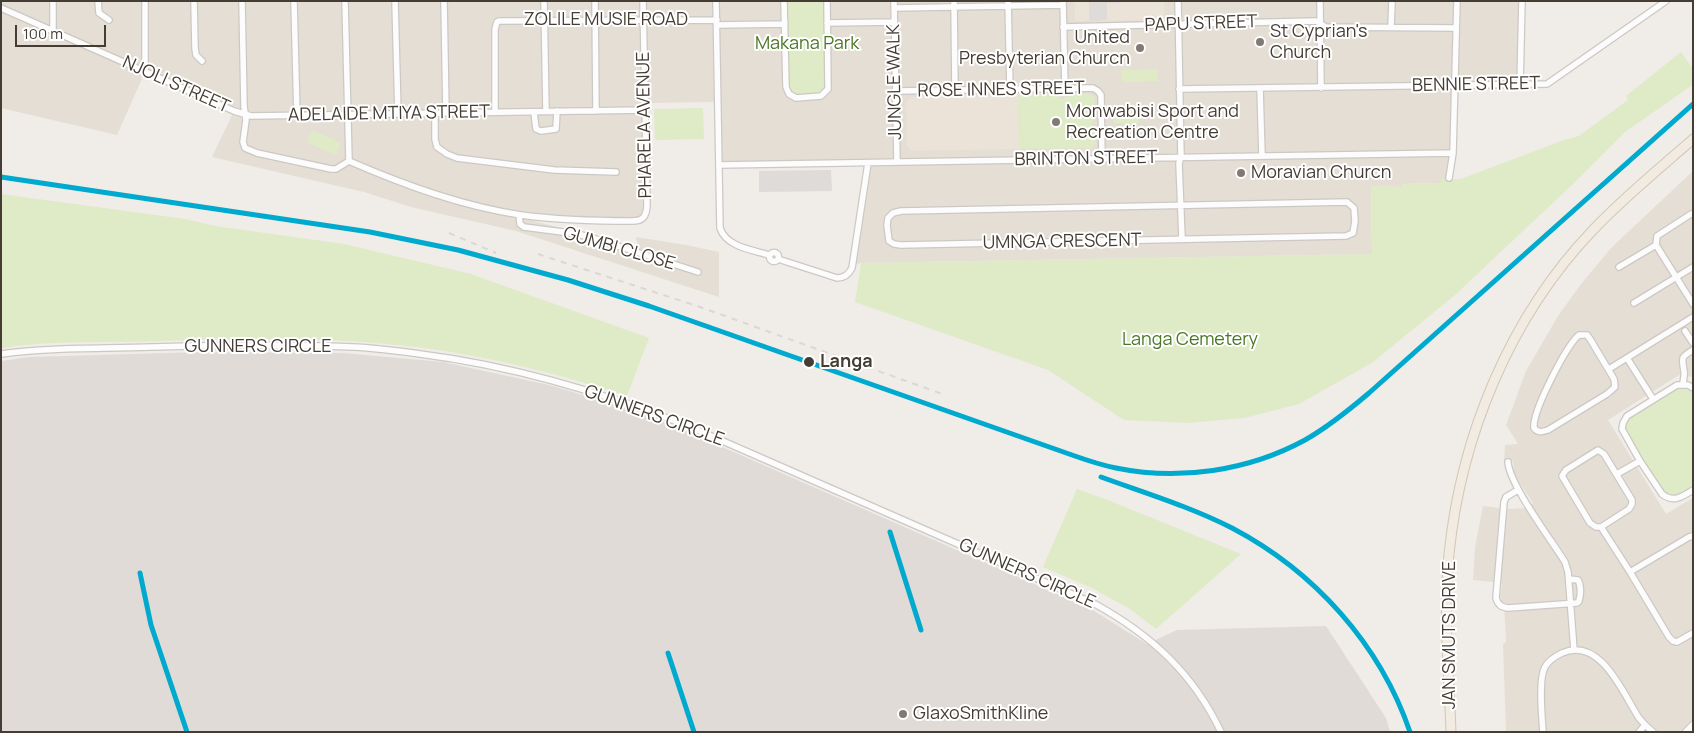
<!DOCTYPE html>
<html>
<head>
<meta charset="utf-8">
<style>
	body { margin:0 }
	#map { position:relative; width:1694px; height:733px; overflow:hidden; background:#f0ece8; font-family:Manrope,sans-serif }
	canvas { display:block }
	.frame { position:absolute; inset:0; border:2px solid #453d34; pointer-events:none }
	.scale { position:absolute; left:15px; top:25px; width:91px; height:22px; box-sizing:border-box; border:2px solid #453d34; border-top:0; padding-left:6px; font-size:15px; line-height:18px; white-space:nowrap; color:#453d34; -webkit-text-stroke:4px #fff; paint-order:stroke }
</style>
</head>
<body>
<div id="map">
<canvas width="1694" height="733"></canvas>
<div class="frame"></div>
<div class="scale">100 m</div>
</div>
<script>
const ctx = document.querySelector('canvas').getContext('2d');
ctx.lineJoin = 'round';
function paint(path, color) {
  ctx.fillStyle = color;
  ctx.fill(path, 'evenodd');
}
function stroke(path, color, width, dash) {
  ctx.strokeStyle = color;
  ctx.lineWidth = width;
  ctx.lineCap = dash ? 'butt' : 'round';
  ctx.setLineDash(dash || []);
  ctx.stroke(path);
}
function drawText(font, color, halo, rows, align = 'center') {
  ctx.font = font + ' Manrope,sans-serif';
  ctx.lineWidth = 4;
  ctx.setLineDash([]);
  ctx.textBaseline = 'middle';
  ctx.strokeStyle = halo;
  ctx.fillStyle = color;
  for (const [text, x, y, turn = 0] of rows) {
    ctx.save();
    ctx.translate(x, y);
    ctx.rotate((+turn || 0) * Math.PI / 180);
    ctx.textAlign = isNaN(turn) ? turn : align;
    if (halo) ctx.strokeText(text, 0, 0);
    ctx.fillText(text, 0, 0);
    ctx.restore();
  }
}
paint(new Path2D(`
	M1 1H1522L1520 85 1455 86 1449 178 1440 183 1402 184V187L1371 186 1372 254 861 263 852 265 868 163 719 165 717 102 645 103 647 211 639 221 503 213 638 248 636 237 686 245 719 252V297L516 231 411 207 364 192 212 157 234 111 145 72 117 135 1 108Z
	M1693 171V377L1679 375 1608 420 1666 514 1693 498V732H1506L1503 644 1506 642 1504 604 1500 600 1502 583 1473 580 1475 547 1483 506 1508 509 1526 508 1533 503 1514 474 1513 461H1504L1505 445 1518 444 1506 425 1526 371 1558 316 1581 284 1612 247Z`), '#e4ded5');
paint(new Path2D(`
	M202 352 343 353 443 362 549 385 610 403 670 424 1091 609 1147 644 1177 630 1326 626 1386 718 1390 732H1V361L29 357Z`), '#e0dbd6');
paint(new Path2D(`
	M1075 1H1164V20L1075 21Z
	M1018 95 1019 149 912 151 907 146 906 102 911 97 971 96 973 97Z`), '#ebe3d7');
paint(new Path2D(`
	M787 1H825L826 87 819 94 796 95 792 94 788 87Z
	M1681 52 1693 69V84L1691 86 1625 132 1574 183 1455 295 1373 362 1299 404 1244 418 1188 423 1124 420 1048 370 855 302 861 263 1372 254 1371 186 1402 187V184L1440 183 1441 179H1461L1564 140 1579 136 1628 100 1626 96Z
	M1157 69 1158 81 1122 82 1121 70Z
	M1059 94V98L1064 100 1065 97H1068L1072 94H1090L1095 98V118L1092 125 1095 131 1096 143 1092 148 1019 149 1018 95Z
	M703 108 704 139 655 140 654 109Z
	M1139 110V123H1114V111Z
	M312 130 341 143 336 155 307 143Z
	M1 194 185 219 215 226 344 244 471 274 649 338 627 396C549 371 469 351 387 344 312 337 236 339 160 341 107 343 53 340 1 348Z
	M1682 387 1690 390 1693 395V489L1677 498 1663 494 1626 433C1625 427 1626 424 1629 418L1675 389Z
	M1077 489 1110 501 1241 554 1156 629 1130 609 1094 589 1043 567Z`), '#dfeac7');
paint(new Path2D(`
	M1089 1H1120V3H1107V20L1089 21Z
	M831 170 832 191 759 192V171Z`), '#dfdbd8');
const minor = new Path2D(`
	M53 1V31
	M98 1 99 13 109 20
	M145 1V72
	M194 1 195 48 196 55 202 61
	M242 1 244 106 246 120 243 142 245 148 257 153 331 169H336L349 161
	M294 1 297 116
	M345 1 349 161
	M395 1 398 114
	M444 1 446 113
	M544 1 546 111
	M595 1 596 111
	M716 1 720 228C726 247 753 250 769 255
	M784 1 786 87 789 94 796 98 821 96 828 89 827 1
	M894 1 897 162
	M954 1 955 90
	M1008 1 1010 90
	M1063 1 1065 89
	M1178 1 1181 157 1179 163 1182 239
	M1320 1 1321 88
	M1 8 234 111 251 116 645 110
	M894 8 1063 5
	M827 23 894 22
	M717 25 785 24
	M1063 27 1316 21 1326 27 1456 28
	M1391 27 1392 1
	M1520 85 1522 1
	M1260 88 1262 156
	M1179 89 1547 84 1666 1
	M895 91 1093 88 1098 91 1101 95 1102 159
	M495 112V29L497 22 499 21 717 20
	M534 112 536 129 541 131 556 129 557 111
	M435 113V139L437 147 447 154 457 158 554 170 616 172
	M349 161C404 185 461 206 521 215 558 220 595 221 632 221 643 221 646 217 647 206L643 1
	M719 165 1453 153
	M1449 178 1453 153 1457 1
	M1347 202 1354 208 1355 221 1353 233 1346 236 901 245 894 244 889 241 887 225 888 218 893 213 901 211Z
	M519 215 520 224 524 227 578 234 602 241 698 272
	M1656 245 1693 304
	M769.5 257a4.5 4.5 0 1 1 9 0a4.5 4.5 0 1 1-9 0Z
	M778 259 837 278C844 278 849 274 852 268L868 163
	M1619 267 1656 245 1657 236 1691 214
	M1634 303 1693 267
	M1685 331 1693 343
	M1579 335H1587L1590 339 1614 379 1615 387 1607 394 1548 430C1542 432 1538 433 1534 428 1532 412 1566 346 1579 335Z
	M1 354C51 347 102 349 152 347 219 345 286 344 353 347 375 348 398 351 420 354 515 366 605 393 693 428L1095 604C1151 635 1193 673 1221 732
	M1627 358 1653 399
	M1609 369 1693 317
	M1683 384C1683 380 1685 375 1684 371 1682 357 1680 358 1693 350
	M1693 388 1688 385H1677L1627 416 1623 423 1622 429 1640 461 1662 494C1673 503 1682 497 1693 490
	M1598 450 1604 454 1632 500V504L1629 509 1601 527H1596L1590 523 1562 476 1566 470Z
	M1508 462C1509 484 1552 541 1565 562L1568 572 1574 650
	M1617 474 1640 461
	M1518 490 1506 497 1504 502 1496 598C1498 605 1501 607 1508 608L1577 603 1579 601C1581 594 1581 585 1578 580L1569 579
	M1601 527 1630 572 1669 637 1673 641 1677 642 1693 633
	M1630 572 1689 537 1693 536
	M1543 732C1542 717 1538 679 1545 667 1548 661 1556 656 1562 653 1601 636 1623 694 1639 718 1643 723 1648 728 1653 732
	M1639 732 1645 725`);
const tertiary = new Path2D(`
	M1687 732 1693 726`);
const primary = new Path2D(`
	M1451 732C1449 673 1443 613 1449 554 1461 436 1510 317 1592 231 1623 198 1659 169 1693 139`);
stroke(minor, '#ccc8c4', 8);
stroke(tertiary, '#ccc8c4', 10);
stroke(primary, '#d2c7b5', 11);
stroke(minor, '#fdfcfc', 5.5);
stroke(tertiary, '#fdfcfc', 8);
stroke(primary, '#f1ebe2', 9);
stroke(new Path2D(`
	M449 233 496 253
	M538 254 700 307 945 395
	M568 280C595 289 623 297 650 306 741 335 831 370 921 402 959 416 996 429 1034 442 1085 460 1134 476 1189 473 1260 470 1316 438 1369 393L1693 104
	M890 532 921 630
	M140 573 151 625 187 732
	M668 653 694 732`), '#d9d8d8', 2, [6, 6]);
stroke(new Path2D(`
	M1 177 370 232 458 250 568 280 649 306 1072 455C1086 460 1101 465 1116 468 1179 481 1248 471 1305 440 1328 427 1349 410 1369 393L1693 104
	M1101 477C1145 493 1191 507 1232 528 1314 571 1380 644 1410 732
	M890 532 921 630
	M140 573 151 625 187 732
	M668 653 694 732`), '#00a9ce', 5);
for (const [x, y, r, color] of [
	[1260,42,5,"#817a73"],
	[1140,48,5,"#817a73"],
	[1056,122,5,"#817a73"],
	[1241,173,5,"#817a73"],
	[809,362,6,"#453d34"],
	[903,714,5,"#817a73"]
]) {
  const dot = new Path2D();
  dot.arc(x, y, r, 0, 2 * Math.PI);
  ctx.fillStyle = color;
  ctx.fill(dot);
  stroke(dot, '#fff', 2);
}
drawText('18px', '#453d34', '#fff', [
	["ZOLILE MUSIE ROAD",606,20],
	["PAPU STREET",1201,24,-2],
	["JUNGLE WALK",895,82,-91],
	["NJOLI STREET",176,85,24],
	["BENNIE STREET",1476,85,-1],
	["ROSE INNES STREET",1001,90,-1],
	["ADELAIDE MTIYA STREET",389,114,-1],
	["PHARELA AVENUE",645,125,-91],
	["BRINTON STREET",1086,159,-1],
	["UMNGA CRESCENT",1062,242,-1],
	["GUMBI CLOSE",619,249,16],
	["GUNNERS CIRCLE",258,347],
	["GUNNERS CIRCLE",654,416,20],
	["GUNNERS CIRCLE",1027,574,24],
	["JAN SMUTS DRIVE",1450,635,-90]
]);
drawText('18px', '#453d34', '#fff', [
	["St Cyprian's",1270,32],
	["Church",1270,53],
	["United",1130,38,"right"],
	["Presbyterian Churcn",1130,59,"right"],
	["Monwabisi Sport and",1066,112],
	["Recreation Centre",1066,133],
	["Moravian Churcn",1251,173],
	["GlaxoSmithKline",913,714]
], 'left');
drawText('18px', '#4b7727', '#fff', [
	["Makana Park",807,44],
	["Langa Cemetery",1190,340]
]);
drawText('bold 18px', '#453d34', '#fff', [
	["Langa",820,362]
], 'left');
</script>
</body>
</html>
